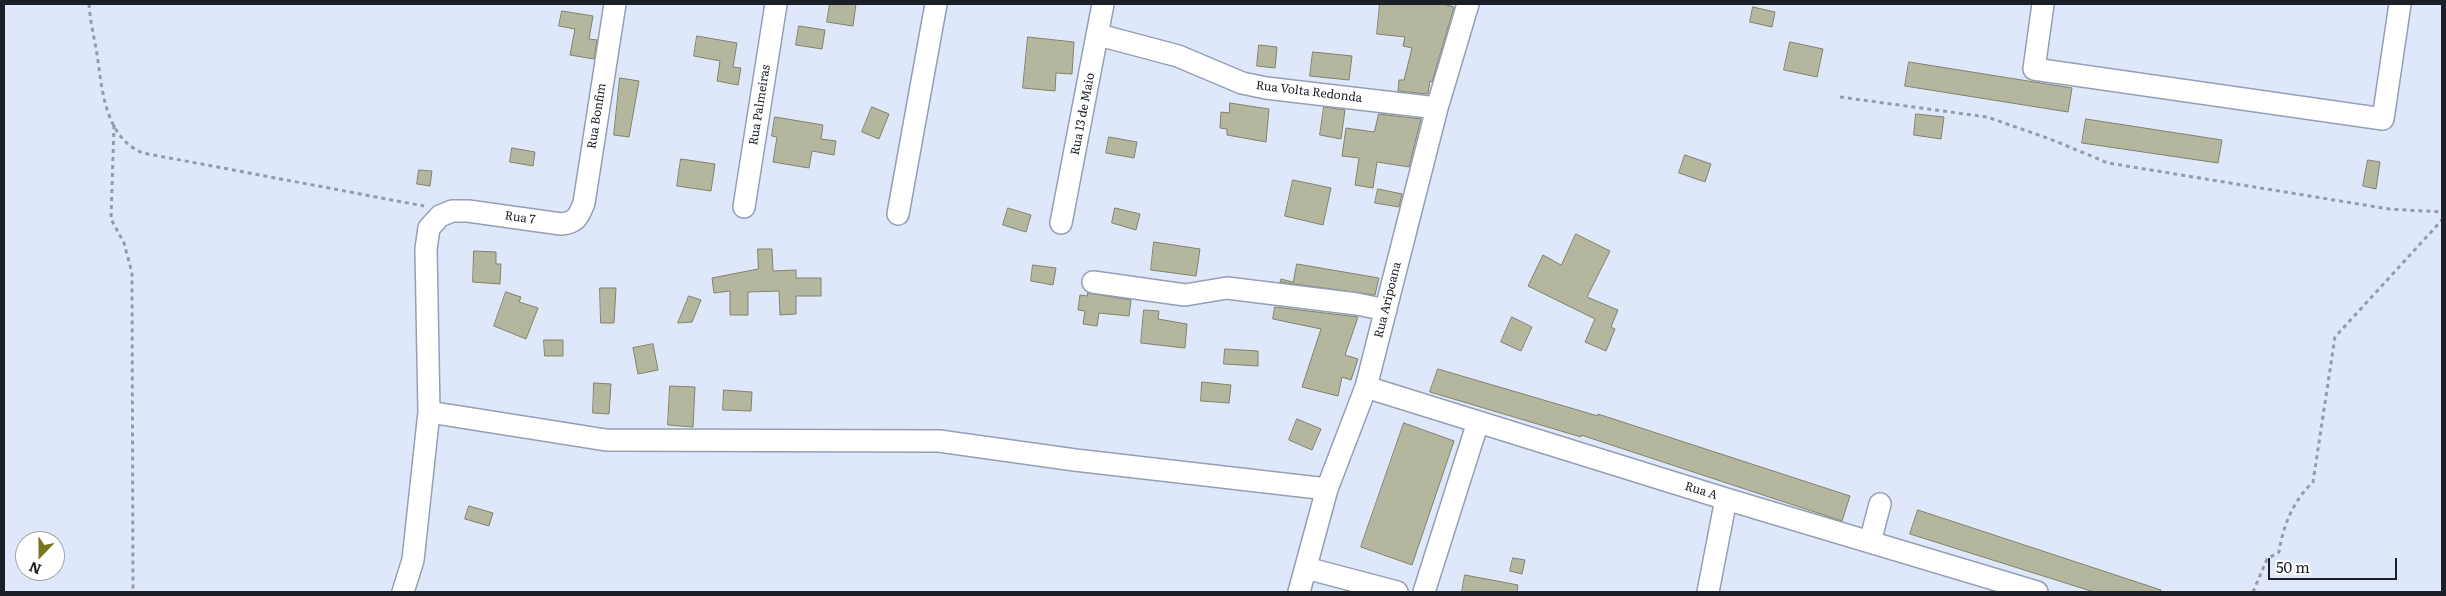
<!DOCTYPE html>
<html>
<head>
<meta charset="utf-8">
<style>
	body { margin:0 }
	#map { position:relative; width:2446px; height:596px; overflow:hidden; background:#dfe8fb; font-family:Literata,serif }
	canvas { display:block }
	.frame { position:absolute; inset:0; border:5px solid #1b1f27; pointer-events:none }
	.north { position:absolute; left:15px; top:531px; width:50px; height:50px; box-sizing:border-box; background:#fff; border:1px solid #a4a5a9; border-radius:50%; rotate:202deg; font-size:14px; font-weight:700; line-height:20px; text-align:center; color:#1b1f27 }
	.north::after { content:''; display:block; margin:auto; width:18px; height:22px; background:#7a781e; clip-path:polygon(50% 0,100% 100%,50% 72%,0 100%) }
	.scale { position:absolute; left:2268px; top:558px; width:129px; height:22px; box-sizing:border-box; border:2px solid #1b1f27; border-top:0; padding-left:6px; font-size:15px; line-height:18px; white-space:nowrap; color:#1b1f27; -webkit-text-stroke:4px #fff; paint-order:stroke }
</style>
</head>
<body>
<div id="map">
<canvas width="2446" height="596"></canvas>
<div class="frame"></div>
<div class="north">N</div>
<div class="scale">50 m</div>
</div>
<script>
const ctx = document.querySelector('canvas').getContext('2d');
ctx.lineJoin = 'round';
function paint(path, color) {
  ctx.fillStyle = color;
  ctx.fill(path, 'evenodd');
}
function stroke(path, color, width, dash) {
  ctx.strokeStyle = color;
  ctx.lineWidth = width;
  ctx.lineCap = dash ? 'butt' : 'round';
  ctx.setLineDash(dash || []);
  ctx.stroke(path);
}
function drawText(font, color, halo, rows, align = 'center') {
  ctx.font = font + ' Literata,serif';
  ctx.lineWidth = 4;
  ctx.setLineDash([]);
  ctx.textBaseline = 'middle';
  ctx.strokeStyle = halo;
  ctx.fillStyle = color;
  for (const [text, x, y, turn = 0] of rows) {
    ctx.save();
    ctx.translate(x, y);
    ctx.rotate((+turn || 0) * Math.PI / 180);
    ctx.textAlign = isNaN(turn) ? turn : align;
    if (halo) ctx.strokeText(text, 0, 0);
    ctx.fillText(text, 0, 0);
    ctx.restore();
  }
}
const building = new Path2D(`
	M830 4H856L853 26 827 22Z
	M1380 4H1443L1454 7 1432 82 1430 81 1428 94 1398 91 1399 80H1404L1412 48 1403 46 1405 37 1377 34Z
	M1753 7 1775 12 1772 27 1750 22Z
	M562 11 593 16 589 39 597 40 594 59 570 55 575 29 559 26Z
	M799 26 825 30 822 49 796 45Z
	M697 36 737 43 733 67 741 68 738 85 717 81 720 61 694 56Z
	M1028 37 1074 42 1072 74 1056 73 1055 91 1023 88Z
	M1790 42 1823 49 1817 77 1784 70Z
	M1259 45 1277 47 1275 68 1257 66Z
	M1313 52 1352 56 1349 80 1310 76Z
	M1909 62 2072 88 2068 112 1905 86Z
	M620 78 639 81 629 137 614 135Z
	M1230 103 1269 109 1266 142 1227 135V129L1220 128 1221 112 1229 113Z
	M872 107 889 114 879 139 862 132Z
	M1324 107 1345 110 1341 139 1320 135Z
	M1379 114 1421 119 1409 167 1377 162 1373 188 1355 185 1359 158 1342 156 1346 128 1374 132Z
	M1916 114 1944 117 1941 139 1914 135Z
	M775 117 823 125 821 139 836 141 834 155 812 151 809 168 773 162 777 137 772 136Z
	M2086 119 2222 140 2218 163 2082 143Z
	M1109 137 1137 142 1134 158 1106 153Z
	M512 148 535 152 533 166 510 162Z
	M1685 155 1711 164 1705 182 1679 173Z
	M681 159 715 164 711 191 677 186Z
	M2368 160 2380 162 2376 189 2363 186Z
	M419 170 432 171 430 186 417 184Z
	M1293 180 1331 188 1323 225 1285 216Z
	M1378 189 1402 194 1399 207 1375 203Z
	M1008 208 1031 215 1026 232 1003 225Z
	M1115 208 1140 214 1136 230 1112 223Z
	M1576 234 1610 251 1587 297 1618 310 1611 327 1615 329 1606 351 1585 342 1595 319 1528 286 1543 255 1561 265Z
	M1154 242 1200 249 1196 276 1151 270Z
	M758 249H772L773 271 796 270V278H821V296H796V314L780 315 779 291 748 292V315H730V291L714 293 712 278 758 269Z
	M474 251 496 252V264H501L500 284 473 282Z
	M1297 264 1379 278 1375 295 1280 282 1281 279 1293 282Z
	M1033 265 1056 268 1053 285 1031 281Z
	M600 288H616L614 323H601Z
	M506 292 521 297 519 302 538 308 526 339 494 326Z
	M1088 293 1131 300 1129 316 1099 313 1097 326 1083 324 1085 311 1078 310 1080 295 1087 296Z
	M689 296 701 300 692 322 678 323Z
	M1275 307 1358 317 1345 355 1358 359 1351 380 1342 377 1338 396 1302 387 1321 329 1273 319Z
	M1144 310 1159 311 1158 319 1187 324 1185 348 1141 343Z
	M1512 317 1532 327 1521 351 1501 342Z
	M544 340H563V356H545Z
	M653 344 658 370 638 374 633 348Z
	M1225 349 1258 351V366L1224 364Z
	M1438 369 1598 416V414L1850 496 1842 521 1581 435V437L1430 392Z
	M1202 382 1231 385 1229 403 1201 401Z
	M594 383 611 384 609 414 593 413Z
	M670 386 695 387 693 427 668 425Z
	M724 390 752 392 751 411 723 410Z
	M1297 419 1321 429 1312 450 1289 440Z
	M1404 423 1454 441 1412 565 1361 547Z
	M469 506 493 513 489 526 465 519Z
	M1918 510 2161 590 2160 592H2094L1910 534Z
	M1513 558 1525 560 1522 574 1510 571Z
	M1465 575 1518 585 1517 592H1462Z`);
paint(building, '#b5b69e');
stroke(building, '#81826b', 1);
const minor = new Path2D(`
	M2043 4 2034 69 2383 119 2400 4
	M1099 35 1178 56 1242 83 1266 88 1437 108
	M744 207 776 4
	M898 214 936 4
	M1061 223 1103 4
	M1093 282 1185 295 1227 288 1357 304 1386 310
	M1366 387 1726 499 2037 592
	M429 412 606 440 939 441 1075 460 1327 489
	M1870 542 1880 504
	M1306 568 1397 592
	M403 592 413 560 429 412 426 249 429 228 440 216 452 211H468L561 224C576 223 579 216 584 203L615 4
	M1299 592 1327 489 1366 387 1437 108 1468 4
	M1424 592 1478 422
	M1708 592 1726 499`);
stroke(minor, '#949fb4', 24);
stroke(new Path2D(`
	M89 4C90 20 94 37 97 54 102 89 105 138 143 153L424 206
	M1840 97 1987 117 2050 139 2108 163 2389 209 2442 212
	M114 125 111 219 124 243 132 273 133 592
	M2253 592 2267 559 2279 552C2283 526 2293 501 2313 482L2335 337 2442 220`), '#949ba9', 3, [4, 4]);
stroke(minor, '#fff', 21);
drawText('12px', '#1b1f27', '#fff', [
	["Rua Volta Redonda",1309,92,7],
	["Rua Palmeiras",760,105,-81],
	["Rua 13 de Maio",1083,114,-79],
	["Rua Bonfim",597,116,-81],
	["Rua 7",520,218,8],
	["Rua Aripoana",1388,300,-76],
	["Rua A",1701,491,17]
]);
</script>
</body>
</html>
